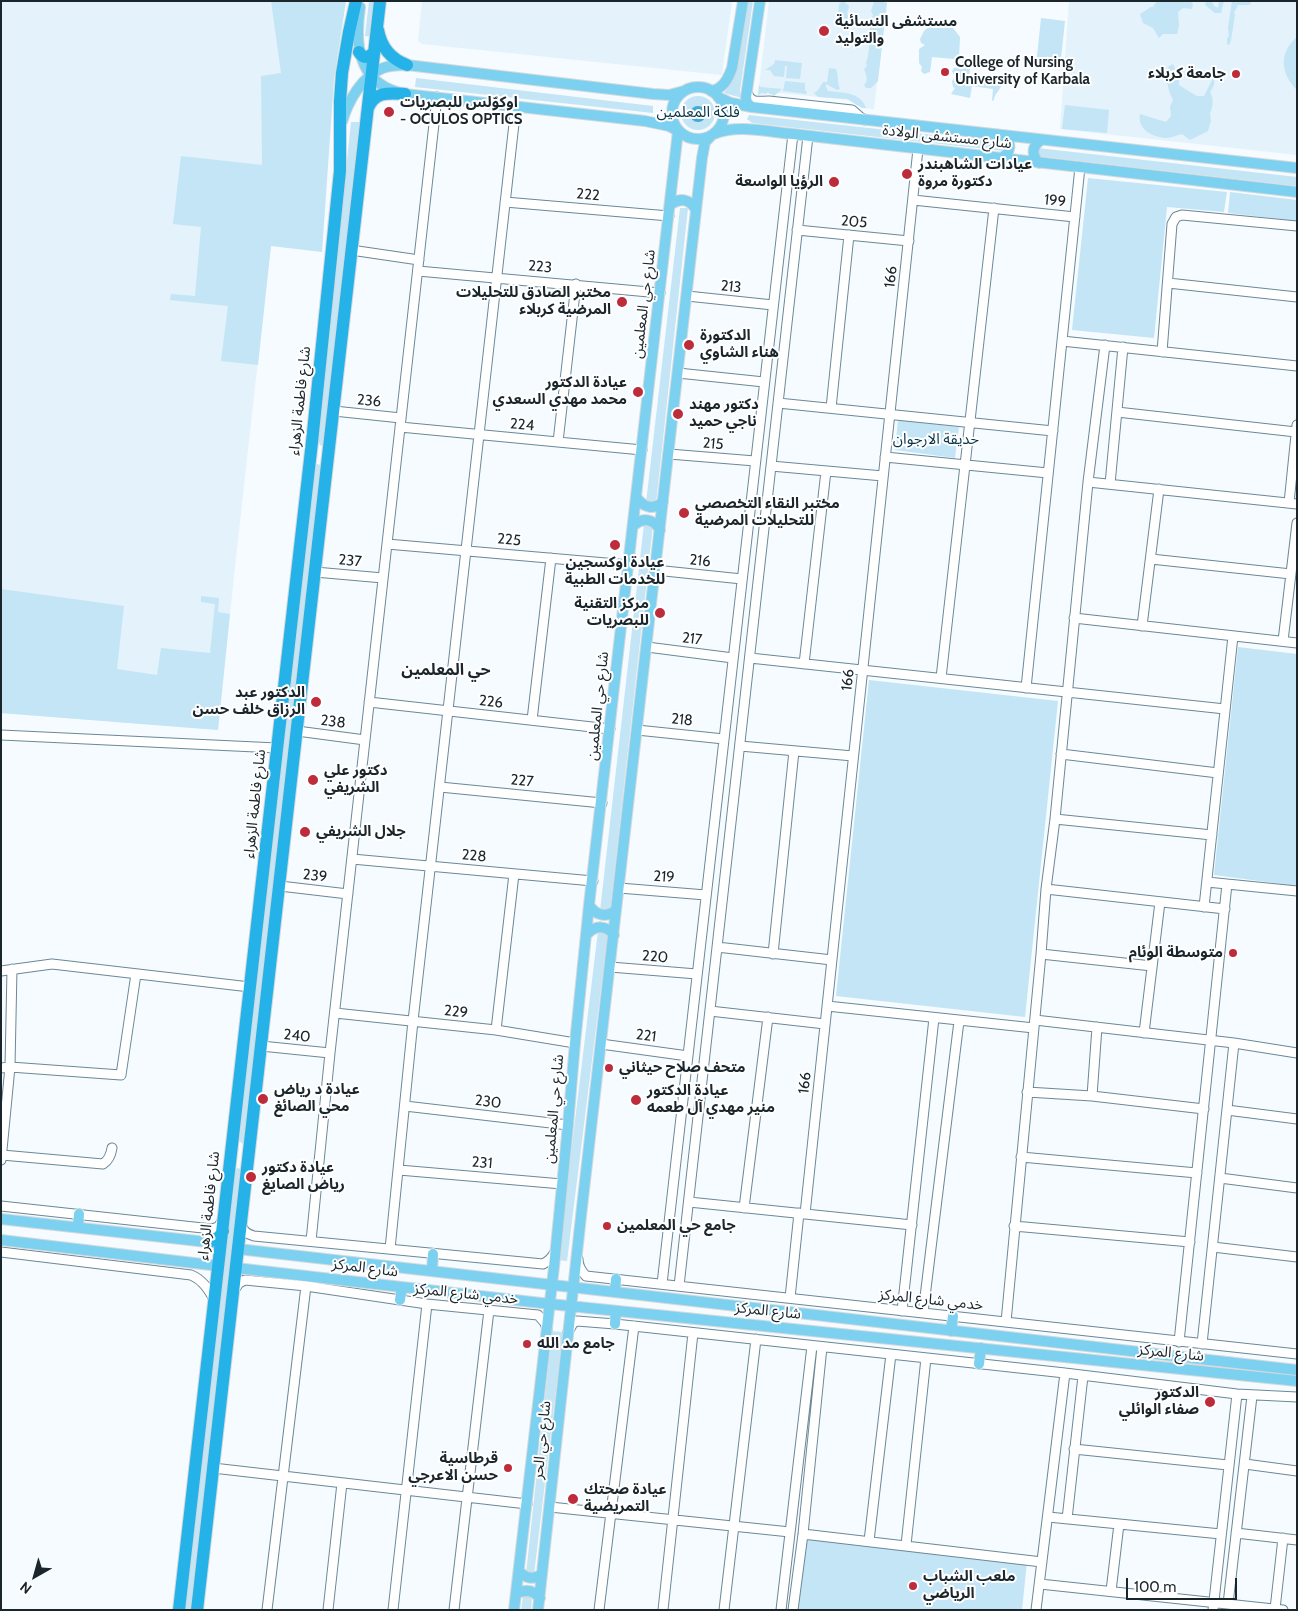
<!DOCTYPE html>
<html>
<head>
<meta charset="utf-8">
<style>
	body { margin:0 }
	#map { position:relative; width:1298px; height:1611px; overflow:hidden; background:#f5fbff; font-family:Cabin,sans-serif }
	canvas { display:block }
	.frame { position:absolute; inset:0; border:2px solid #1a262c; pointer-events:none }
	.north { position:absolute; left:10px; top:1551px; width:50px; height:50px; -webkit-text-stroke:4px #fff; paint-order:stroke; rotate:218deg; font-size:14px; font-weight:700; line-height:20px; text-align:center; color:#1a262c }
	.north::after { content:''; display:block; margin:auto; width:18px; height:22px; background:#1a262c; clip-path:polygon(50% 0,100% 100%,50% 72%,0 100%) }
	.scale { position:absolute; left:1126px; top:1578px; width:111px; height:22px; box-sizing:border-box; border:2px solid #1a262c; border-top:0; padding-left:6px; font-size:15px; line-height:18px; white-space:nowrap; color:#1a262c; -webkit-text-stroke:4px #fff; paint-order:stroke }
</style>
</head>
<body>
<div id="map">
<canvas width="1298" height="1611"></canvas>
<div class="frame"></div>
<div class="north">N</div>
<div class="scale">100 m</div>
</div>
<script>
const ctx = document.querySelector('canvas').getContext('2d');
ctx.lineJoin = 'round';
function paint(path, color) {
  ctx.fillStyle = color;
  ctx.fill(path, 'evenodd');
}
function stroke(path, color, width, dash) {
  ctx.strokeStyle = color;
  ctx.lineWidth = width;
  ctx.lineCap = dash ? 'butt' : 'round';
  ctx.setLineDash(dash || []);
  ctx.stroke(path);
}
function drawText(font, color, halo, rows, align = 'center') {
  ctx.font = font + ' Cabin,"Noto Sans Arabic",sans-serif';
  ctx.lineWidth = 4;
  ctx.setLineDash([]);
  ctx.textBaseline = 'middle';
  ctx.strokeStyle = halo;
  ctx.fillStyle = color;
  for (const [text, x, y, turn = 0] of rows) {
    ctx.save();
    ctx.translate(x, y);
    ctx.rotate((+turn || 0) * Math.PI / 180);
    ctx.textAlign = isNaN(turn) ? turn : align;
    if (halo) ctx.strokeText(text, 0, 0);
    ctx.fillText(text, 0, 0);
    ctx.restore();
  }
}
paint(new Path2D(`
	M1 1H298L234 576 218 730 1 713Z
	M422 1H732L722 75 422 44 418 41Z
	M769 1H887L874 109 862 108 849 100 780 93 758 95Z
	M1069 1H1297V155L1060 129Z`), '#e3f2fb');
paint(new Path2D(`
	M271 1H346L334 80 322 252 271 246 258 365 221 361 228 306 170 300 171 294 195 296 201 227 173 224 181 156 262 165 261 76 281 73Z
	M369 1H375L371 37 365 36Z
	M746 1H753L740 91 742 98 724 93 731 83 735 73Z
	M843 1 849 6 847 14 850 16 855 14V18L852 20 841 19V16L838 14 839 4Z
	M879 1 887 3 878 81 871 88H866L864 85C869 81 866 74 864 69L867 66 866 63C872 48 867 29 873 15L871 11 874 2Z
	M1157 1H1190L1193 4 1192 9 1183 8 1178 12 1179 26 1177 34H1163L1159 38 1153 28 1143 23 1140 14 1151 7H1153Z
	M1206 1H1212L1214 6 1218 8 1219 1H1224L1221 13H1215L1205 5Z
	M1232 1H1250L1251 3 1249 5H1238L1234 13 1235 15 1231 40 1230 44 1227 45V38L1229 37 1228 28Z
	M1041 18 1065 21 1060 68 1036 66Z
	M931 25 937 28 946 27 953 28 960 37 959 59 955 62 954 59 932 57 930 72 924 74 921 71 922 67 919 63V49L925 45 921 43 920 39 924 31Z
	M1297 37V90C1281 74 1278 53 1297 37Z
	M965 58 964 68 970 69 969 80 994 83 998 81H1002C1002 90 994 93 994 100L992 101 993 89 972 86 970 98 951 94 955 88 953 87 952 81 955 77 952 71 954 68 961 67 963 59Z
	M775 60 802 63 800 79 786 78 787 66H785L784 77 774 76 770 70H765L774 64Z
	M1173 64 1175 69 1185 70 1179 79V85L1190 92 1197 96H1204L1214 76V85L1210 92C1214 98 1213 108 1210 113L1211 121 1208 131 1190 140 1182 134C1177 135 1171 138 1166 138 1153 137 1137 130 1140 114L1166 122 1171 116 1170 107 1173 100C1167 88 1166 79 1168 67Z
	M829 68 836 69C839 77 837 83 840 89L837 90 826 84V87L828 91C842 93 860 91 866 108H862L847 99 818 97 814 93 818 90 823 82H827Z
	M416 78 653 106V113L415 87Z
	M785 81 805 83V91H807L806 94 783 91Z
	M759 85 761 87 782 89 774 96 767 92 766 94 762 93 758 95Z
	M681 113a17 17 0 1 1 34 0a17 17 0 1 1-34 0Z
	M1065 105 1109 110 1107 133 1062 129Z
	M749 115 980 140 1006 144 1004 151 752 123 747 119Z
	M351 122H360L326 443 321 446 318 442Z
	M1037 148 1297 177V186L1036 156Z
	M1088 178 1227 192 1224 212 1167 207 1154 338 1072 330Z
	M1230 192 1297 200V221L1228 213Z
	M680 208H688L656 504 646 503Z
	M898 420 959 427 955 458 895 450Z
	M317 464 321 465 245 1143 243 1144 239 1141 315 466Z
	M644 524 653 525 610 912 600 911Z
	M1 589 124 606 117 669 157 675 161 648 210 653 215 604 201 602V596L219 598 218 612 230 614 218 730 1 713Z
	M1238 647 1297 654V886L1214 875Z
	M869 680 1058 701 1025 1017 836 996Z
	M598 931 608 932 567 1261 558 1260Z
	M237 1168 242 1169 192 1610H184L235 1171Z
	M552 1331 563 1332 534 1575 526 1574Z
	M806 1537 1027 1562 1022 1610H798Z
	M523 1596 532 1597 531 1610H521Z`), '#c4e5f5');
paint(new Path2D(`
	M690 114a8 8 0 1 1 16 0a8 8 0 1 1-16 0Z`), '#46a8d3');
const minor = new Path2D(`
	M747 93C752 104 758 101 769 101L852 110 860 117 865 120
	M913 200 1075 217
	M505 202 669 216
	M797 230 909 241
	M351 250 419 260
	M418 271 660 293
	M1168 283 1297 297
	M687 296 773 305
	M1062 341 1297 366
	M1162 352 1172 224 1176 217 1182 215 1297 226
	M678 373 764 382
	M778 403 1053 431
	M831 408 849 235
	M334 411 401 418
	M1117 412 1296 432
	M400 427 642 450
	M558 442 576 284
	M669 454 755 461
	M885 457 1048 473
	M771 466 883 476
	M1088 482 1297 504
	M1110 484 1123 347
	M1289 503 1297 425
	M387 544 629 565
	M1151 559 1291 574
	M655 570 742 579
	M315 572 383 578
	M1074 618 1297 643
	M1142 626 1159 489
	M1283 641 1297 523
	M647 647 733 658
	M750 658 1225 709
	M804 664 826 471
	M941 678 994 208
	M1026 688 1080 167
	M369 702 610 729
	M532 720 551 558
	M637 730 724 739
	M297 731 365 740
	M1 735 277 748
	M740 746 853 756
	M1061 754 1218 773
	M440 787 602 803
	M1055 819 1212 835
	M352 859 593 881
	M1207 882 1297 891
	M280 886 348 894
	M619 888 706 895
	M1046 889 1225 909
	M1204 907 1233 636
	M717 947 832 960
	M773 954 794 751
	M1041 954 1152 966
	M610 967 697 974
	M1 971 52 964 250 987
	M827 1006 1034 1028
	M710 1011 825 1024
	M335 1013 496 1030 575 1043
	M1035 1020 1234 1043 1297 1053
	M496 1030 514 874
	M1144 1033 1160 902
	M601 1044 688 1056
	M261 1046 330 1053
	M1 1068 10 1067 121 1075 136 974
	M1027 1092 1092 1096 1204 1109
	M1092 1096 1097 1027
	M405 1106 568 1125
	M1227 1110 1297 1119
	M2 1155 103 1164C109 1160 111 1155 112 1148
	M1021 1157 1197 1173
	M1 1160 10 1067 12 969
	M399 1170 562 1184
	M1220 1178 1297 1188
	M689 1202 912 1225
	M1 1206 212 1229 218 1227 224 1219
	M744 1208 768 1017
	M805 1214 918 149
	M241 1225C244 1232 247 1234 254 1236L543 1264C549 1261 552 1258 555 1252
	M1014 1226 1190 1242
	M311 1241 330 1053 437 97
	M1213 1247 1297 1257
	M390 1249 413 1021 516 106
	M1 1252 191 1275C203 1280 209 1290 215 1301
	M578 1259C578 1266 581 1271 586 1276L1297 1354
	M662 1284 793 134
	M679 1286 808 136
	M235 1289 239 1283 245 1280 306 1286 427 1304 538 1315 545 1323 547 1329
	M790 1298 799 1213
	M902 1311 934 1018
	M923 1313 959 1021
	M1006 1322 1041 954 1046 889 1055 819 1088 482 1105 345
	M568 1332 573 1323 577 1321 615 1324 1065 1373 1237 1394 1297 1397
	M1179 1342 1227 884
	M1202 1344 1234 1043
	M1074 1449 1228 1465
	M1245 1464 1297 1471
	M213 1468 527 1504
	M550 1507 790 1532
	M1048 1517 1221 1534
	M1067 1519 1083 1376
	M1236 1533 1297 1540
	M803 1534 1042 1562
	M869 1541 891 1354
	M906 1545 926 1358
	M1040 1584 1283 1610
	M1111 1591 1119 1524
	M1228 1604 1252 1396
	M1275 1609 1283 1538
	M267 1610 306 1286
	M328 1610 342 1483
	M393 1610 427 1304
	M454 1610 489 1310
	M599 1610 634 1326
	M663 1610 693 1333
	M724 1610 756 1339
	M781 1610 812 1346
	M793 1610 803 1534 822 1347
	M1036 1610 1065 1373
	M1213 1610 1237 1394`);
const major = new Path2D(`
	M360 7C354 47 359 85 405 94L645 121 669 126 678 131 589 905 575 1043 568 1125 554 1267 514 1610
	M672 113a26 26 0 1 1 52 0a26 26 0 1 1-52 0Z
	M711 91C723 89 728 79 732 68L743 1
	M718 97 731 103 752 107 1297 168
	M752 107 747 103 746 97 760 1
	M342 122C348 101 362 76 383 68 391 65 399 65 407 65L653 94 669 95 684 91
	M714 134C738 124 767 132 793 134L1297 192
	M1002 158C1011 152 1012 143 1004 136
	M1039 163C1031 155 1032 146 1041 140
	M670 205C680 197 690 199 696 210
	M637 498C644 508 654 510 663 502
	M634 525C643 517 654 519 660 530
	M589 905C596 916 607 918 616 910
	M587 934C596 925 606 925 614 935
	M1 1219 216 1243
	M78 1227 79 1214
	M1 1240 219 1266
	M238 1249 1297 1370
	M236 1268 550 1304 1297 1381
	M432 1271 433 1254
	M615 1291 616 1279
	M400 1300 402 1287
	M615 1324 616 1311
	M951 1331 953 1316
	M979 1364 981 1348
	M519 1571C526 1579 534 1580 542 1574
	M516 1594C525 1589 533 1590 540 1598
	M538 1610 582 1207 702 158 705 142 710 137`);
const highway = new Path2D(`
	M378 30C381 47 391 59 407 65
	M359 52C363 59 369 58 374 52
	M368 108C375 91 389 93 405 94
	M209 1242 219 1237 223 1231
	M179 1610 312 442 340 171V101L342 73 349 32 356 1
	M197 1610C258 1074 318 537 380 1`);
stroke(minor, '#6c8897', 11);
stroke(major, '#d6d8d9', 12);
stroke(highway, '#d6d8d9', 14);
stroke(minor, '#fff', 9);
stroke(major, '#7cd1f1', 10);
stroke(highway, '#25b2e8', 12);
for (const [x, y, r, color] of [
	[824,31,6,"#bc2c3b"],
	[945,72,5,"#bc2c3b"],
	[1236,74,5,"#bc2c3b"],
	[389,112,6,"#bc2c3b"],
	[907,174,6,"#bc2c3b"],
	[834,182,6,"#bc2c3b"],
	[622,302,6,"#bc2c3b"],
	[689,345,6,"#bc2c3b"],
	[638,392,6,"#bc2c3b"],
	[678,414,6,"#bc2c3b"],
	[684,513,6,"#bc2c3b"],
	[615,545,6,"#bc2c3b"],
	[660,613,6,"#bc2c3b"],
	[316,702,6,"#bc2c3b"],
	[313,780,6,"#bc2c3b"],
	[305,832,6,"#bc2c3b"],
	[1233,953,5,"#bc2c3b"],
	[609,1068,5,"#bc2c3b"],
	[263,1099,6,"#bc2c3b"],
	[636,1100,6,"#bc2c3b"],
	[251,1177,6,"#bc2c3b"],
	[607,1226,5,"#bc2c3b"],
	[527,1344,5,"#bc2c3b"],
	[1210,1402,6,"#bc2c3b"],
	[508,1468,5,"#bc2c3b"],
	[573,1499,6,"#bc2c3b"],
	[913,1586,5,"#bc2c3b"]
]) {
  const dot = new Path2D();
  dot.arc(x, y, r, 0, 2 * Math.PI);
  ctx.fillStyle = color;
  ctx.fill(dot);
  stroke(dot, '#fff', 2);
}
drawText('bold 15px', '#1a262c', '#fff', [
	["مستشفى النسائية",835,22],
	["والتوليد",835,39],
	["College of Nursing",955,63],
	["University of Karbala",955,80],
	["جامعة كربلاء",1226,74,"right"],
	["اوكوّلس للبصريات",400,103],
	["- OCULOS OPTICS",400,120],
	["عيادات الشاهبندر",918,165],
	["دكتورة مروة",918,182],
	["الرؤيا الواسعة",823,182,"right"],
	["مختبر الصادق للتحليلات",611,293,"right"],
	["المرضية كربلاء",611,310,"right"],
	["الدكتورة",700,336],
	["هناء الشاوي",700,353],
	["عيادة الدكتور",627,383,"right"],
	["محمد مهدي السعدي",627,400,"right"],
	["دكتور مهند",689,405],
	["ناجي حميد",689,422],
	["مختبر النقاء التخصصي",695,504],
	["للتحليلات المرضية",695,521],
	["عيادة اوكسجين",615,563,"center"],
	["للخدمات الطبية",615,580,"center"],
	["مركز التقنية",649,604,"right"],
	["للبصريات",649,621,"right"],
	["الدكتور عبد",305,693,"right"],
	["الرزاق خلف حسن",305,710,"right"],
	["دكتور علي",324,771],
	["الشريفي",324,788],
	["جلال الشريفي",316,832],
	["متوسطة الوئام",1223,953,"right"],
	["متحف صلاح حيثاني",619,1068],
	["عيادة د رياض",274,1090],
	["محي الصائغ",274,1107],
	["عيادة الدكتور",647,1091],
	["منير مهدي آل طعمه",647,1108],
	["عيادة دكتور",262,1168],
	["رياض الصايغ",262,1185],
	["جامع حي المعلمين",617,1226],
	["جامع مد الله",537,1344],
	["الدكتور",1199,1393,"right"],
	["صفاء الوائلي",1199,1410,"right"],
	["قرطاسية",498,1459,"right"],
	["حسن الاعرجي",498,1476,"right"],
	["عيادة صحتك",584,1490],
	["التمريضية",584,1507],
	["ملعب الشباب",923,1577],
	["الرياضي",923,1594]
], 'left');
drawText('15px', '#093547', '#fff', [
	["فلكة المعلمين",698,113],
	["حديقة الارجوان",936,440]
]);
drawText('15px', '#1a262c', '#fff', [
	["شارع مستشفى الولادة",947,137,6],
	["222",588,195,5],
	["199",1055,201,6],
	["205",854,222,5],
	["223",540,267,5],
	["166",891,277,-84],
	["213",731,287,6],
	["شارع حي المعلمين",644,304,-83],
	["شارع فاطمة الزهراء",300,401,-84],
	["236",369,401,5],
	["224",522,425,5],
	["215",713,444,5],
	["225",509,540,5],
	["237",350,561,5],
	["216",700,561,6],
	["217",692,639,7],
	["166",848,680,-84],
	["226",491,702,6],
	["شارع حي المعلمين",598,706,-84],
	["218",682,720,6],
	["238",333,722,7],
	["227",522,781,6],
	["شارع فاطمة الزهراء",255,804,-84],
	["228",474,856,5],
	["239",315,876,6],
	["219",664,877,4],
	["220",655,957,5],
	["229",456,1012,6],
	["240",297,1036,6],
	["221",646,1036,7],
	["166",805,1083,-84],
	["230",488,1102,7],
	["شارع حي المعلمين",554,1109,-85],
	["231",482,1163,5],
	["شارع فاطمة الزهراء",209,1206,-84],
	["شارع المركز",365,1268,7],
	["خدمي شارع المركز",466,1294,6],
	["خدمي شارع المركز",931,1300,6],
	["شارع المركز",768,1311,6],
	["شارع المركز",1171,1353,6],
	["شارع حي الحر",542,1440,-84]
]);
drawText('bold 16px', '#1a262c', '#fff', [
	["حي المعلمين",446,670]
]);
</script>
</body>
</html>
